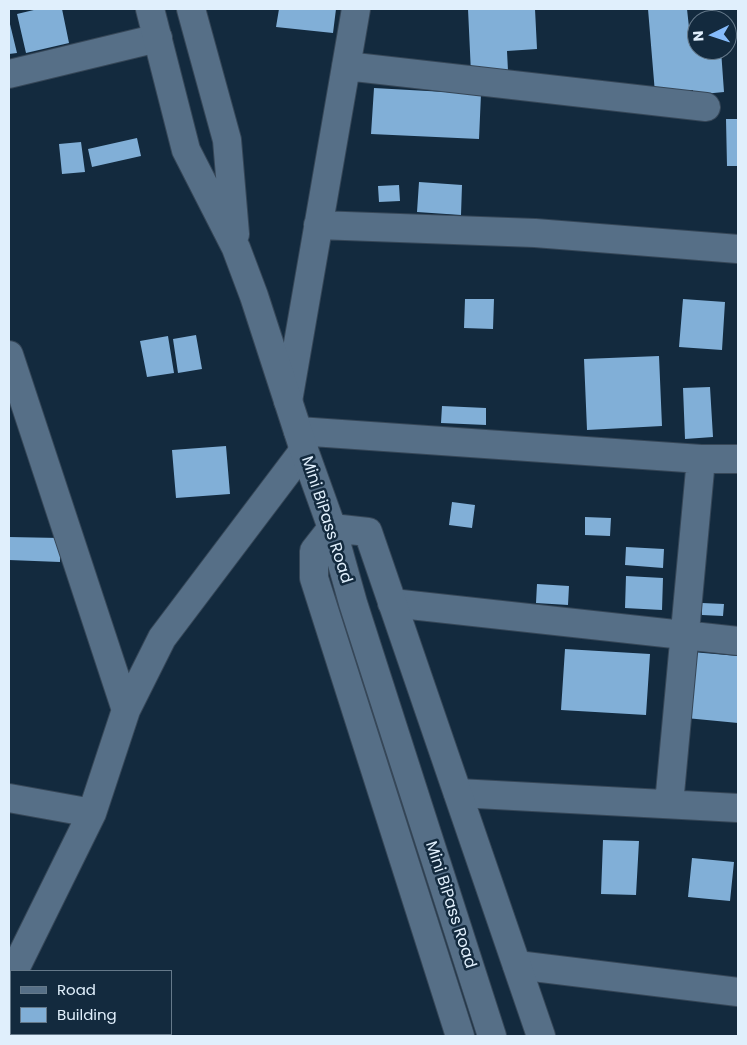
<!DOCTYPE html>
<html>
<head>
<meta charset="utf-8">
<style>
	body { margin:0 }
	#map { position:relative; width:747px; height:1045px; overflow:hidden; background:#132a3e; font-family:Poppins,sans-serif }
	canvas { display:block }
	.frame { position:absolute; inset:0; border:10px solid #e0effc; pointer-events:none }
	.legend { position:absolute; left:10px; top:970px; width:162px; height:65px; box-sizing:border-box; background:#132a3e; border:1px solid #65798a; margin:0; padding:6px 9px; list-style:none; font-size:15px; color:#e0effc }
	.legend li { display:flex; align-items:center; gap:10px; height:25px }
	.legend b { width:25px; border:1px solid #65798a }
	.north { position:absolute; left:687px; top:10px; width:50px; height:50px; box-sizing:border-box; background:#132a3e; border:1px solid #65798a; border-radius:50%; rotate:266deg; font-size:14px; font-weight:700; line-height:20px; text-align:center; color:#e0effc }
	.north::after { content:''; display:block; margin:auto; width:18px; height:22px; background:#85bbfb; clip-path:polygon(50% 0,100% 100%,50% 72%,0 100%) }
</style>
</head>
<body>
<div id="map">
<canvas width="747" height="1045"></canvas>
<div class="frame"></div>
<ul class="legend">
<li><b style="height:6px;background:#566f87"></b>Road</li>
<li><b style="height:14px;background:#81afd7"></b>Building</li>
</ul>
<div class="north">N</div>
</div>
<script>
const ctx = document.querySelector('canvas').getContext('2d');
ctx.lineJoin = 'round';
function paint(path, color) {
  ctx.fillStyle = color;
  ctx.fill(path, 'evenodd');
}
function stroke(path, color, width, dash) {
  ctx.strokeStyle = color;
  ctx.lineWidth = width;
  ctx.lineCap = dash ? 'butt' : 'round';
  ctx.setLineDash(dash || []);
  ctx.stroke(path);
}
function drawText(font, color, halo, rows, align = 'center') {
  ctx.font = font + ' Poppins,sans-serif';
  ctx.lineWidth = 5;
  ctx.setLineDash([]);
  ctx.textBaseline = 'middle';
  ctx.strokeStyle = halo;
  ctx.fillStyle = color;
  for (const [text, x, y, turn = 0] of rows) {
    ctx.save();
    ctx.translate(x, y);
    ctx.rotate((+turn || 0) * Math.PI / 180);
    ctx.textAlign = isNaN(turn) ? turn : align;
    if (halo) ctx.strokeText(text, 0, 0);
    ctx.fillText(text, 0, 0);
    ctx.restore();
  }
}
paint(new Path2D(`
	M38 9H62L69 43 26 53 17 14Z
	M279 9H336L333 33 276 27Z
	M468 9H535L537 49 507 51 508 71 471 73Z
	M648 9H687L691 46 697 45V50H721L724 92 693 95V90L655 93Z
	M9 20 17 53 9 54Z
	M374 88 481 94 479 139 371 134Z
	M726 119H738V166H727Z
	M137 138 141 156 92 167 88 149Z
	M81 142 85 172 62 174 59 144Z
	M419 182 462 185 461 215 417 212Z
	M399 185 400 201 379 202 378 186Z
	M465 299H494L493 329 464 328Z
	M683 299 725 302 722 350 679 347Z
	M196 335 202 369 178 373 173 339Z
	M168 336 174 373 147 377 140 341Z
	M659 356 662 426 587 430 584 359Z
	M710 387 713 437 685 439 683 388Z
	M442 406 486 408V425L441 423Z
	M226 446 230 494 176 498 172 450Z
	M452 502 475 505 472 528 449 525Z
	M585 517 611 518 610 536 585 535Z
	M9 537 60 538V562L9 560Z
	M626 547 664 549 663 568 625 565Z
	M626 576 663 578 662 610 625 608Z
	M537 584 569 586 568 605 536 603Z
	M702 603 724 604 723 616 702 615Z
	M565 649 650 654 646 715 561 710Z
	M692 652 738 656V723L686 718Z
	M603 840 639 841 636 895 601 894Z
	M692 858 734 862 730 901 688 897Z`), '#81afd7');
const minor = new Path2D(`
	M346 66 706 107
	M9 74 158 38
	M318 225 535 233 738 249
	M9 355 126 710
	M288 401 356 9
	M298 431 701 459H738
	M392 603 738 641
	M458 793 738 808
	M9 798 92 813
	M669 804 701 459
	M517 965 738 992
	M14 971 92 813 126 710 162 638 304 450`);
const tertiary = new Path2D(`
	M150 9 186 150 236 248 254 296 304 450 332 528 353 603 492 1036
	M191 9 227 140 235 234
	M460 1036 314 578V551L332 528 368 532 541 1036`);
stroke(minor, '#364758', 30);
stroke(tertiary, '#364758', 30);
stroke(minor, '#566f87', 28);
stroke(tertiary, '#566f87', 28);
drawText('16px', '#e0effc', '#132a3e', [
	["Mini BiPass Road",326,520,72],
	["Mini BiPass Road",450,905,72]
]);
</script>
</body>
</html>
